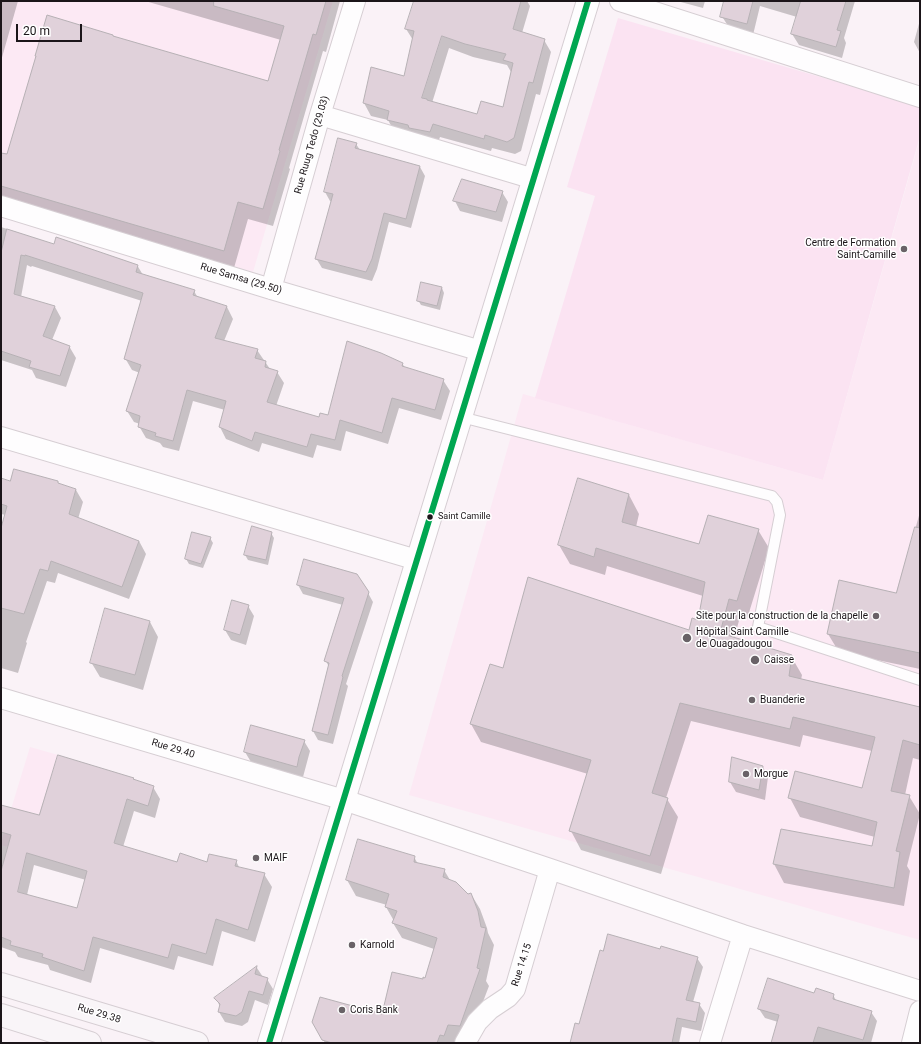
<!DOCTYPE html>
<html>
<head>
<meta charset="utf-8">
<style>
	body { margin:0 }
	#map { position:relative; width:921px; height:1044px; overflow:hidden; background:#faf2f7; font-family:Roboto,sans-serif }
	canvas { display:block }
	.frame { position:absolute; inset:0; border:2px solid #1b1519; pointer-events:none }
	.scale { position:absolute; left:16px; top:24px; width:66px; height:18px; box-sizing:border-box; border:2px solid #1b1519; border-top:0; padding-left:5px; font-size:12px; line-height:14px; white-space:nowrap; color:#1b1519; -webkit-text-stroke:3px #fff; paint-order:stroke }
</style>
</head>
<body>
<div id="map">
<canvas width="921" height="1044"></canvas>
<div class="frame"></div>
<div class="scale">20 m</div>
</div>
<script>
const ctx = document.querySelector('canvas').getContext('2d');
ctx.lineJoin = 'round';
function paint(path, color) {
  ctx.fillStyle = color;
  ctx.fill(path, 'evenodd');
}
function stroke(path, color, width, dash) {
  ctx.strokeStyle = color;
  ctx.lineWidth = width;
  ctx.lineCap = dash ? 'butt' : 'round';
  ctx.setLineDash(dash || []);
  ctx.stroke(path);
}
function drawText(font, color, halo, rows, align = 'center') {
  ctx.font = font + ' Roboto,sans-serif';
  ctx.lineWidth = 3;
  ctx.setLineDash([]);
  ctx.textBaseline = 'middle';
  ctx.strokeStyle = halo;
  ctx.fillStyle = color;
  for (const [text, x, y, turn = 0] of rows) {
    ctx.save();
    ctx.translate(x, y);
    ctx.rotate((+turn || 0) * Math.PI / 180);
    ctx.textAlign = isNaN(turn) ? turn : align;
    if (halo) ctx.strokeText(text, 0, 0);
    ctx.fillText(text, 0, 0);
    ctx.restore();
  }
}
paint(new Path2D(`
	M1 1H333L253 272 1 198Z
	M920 138V940L409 795 523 394 823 480Z
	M30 747 58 755 28 853 1 845V842Z`), '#fce9f4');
paint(new Path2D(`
	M618 18 920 106V136L823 480 535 398 595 196 567 187Z`), '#fbe3f2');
paint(new Path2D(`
	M1 1H18L1 61Z
	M145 1H340L326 52 323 51 289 168 290 169 273 226 248 219 234 268 1 200V154L8 156 37 58 36 56 114 37 268 82 281 40Z
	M415 1H527L530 6 522 33 544 40 551 52 540 95 536 94 521 151 515 154 492 148 491 151 440 137 437 145 395 133 388 120 371 116 364 103 405 77 413 40 406 29ZM449 48 473 57 507 65 511 72 503 109 477 115 432 103Z
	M677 1H705L703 8Z
	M729 1H855L844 38 846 43 842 58 799 45 792 34 797 17 760 6 753 35 730 29 723 18Z
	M920 20V53L914 42Z
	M356 144 360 150 420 167 425 176 411 228 389 222 377 269 372 281 322 268 316 258 332 202 330 201 325 192Z
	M502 192 508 202 502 222 460 211 455 201Z
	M1 227 55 245 137 265 143 275 194 291 198 298 227 307 233 319 224 341 257 350 270 369 277 372 284 383 276 406 319 419 328 416 402 363 405 368 443 380 450 391 441 420 399 408 388 444 346 431 341 451 317 445 313 458 262 443 259 452 226 439 220 427 225 410 193 401 179 451 163 447 160 443 146 438 139 426 140 424 134 422 127 411 140 373 132 370 125 358 142 301 32 266 31 267 27 265 21 297 55 307 61 318 52 340 69 346 76 358 66 387 36 378 32 370 1 360Z
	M442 288 444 293 440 310 421 305 418 300Z
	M1 479 11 482H58L59 485 76 490 83 502 78 519 139 541 146 554 129 599 58 573 55 583 47 581 26 642 27 643 18 673 1 668V532L6 515 1 514Z
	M579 480 629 495 639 514 636 527 700 545 758 530 769 548 747 619 740 617 734 639 791 656 802 675 801 680 920 708V760L913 758 905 795 909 796 920 814 907 866 910 871 904 906 784 883 774 864 782 830 873 848 875 837 800 817 790 798 863 789 872 751 803 735 800 747 691 721 666 798 667 799 678 817 661 874 581 850 571 831 588 774 481 742 471 724 504 669 690 631 699 621 703 596 607 566 605 575 570 564 559 545Z
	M920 512V669L839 652 828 634 897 594Z
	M271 533 274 538 268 565 248 560 245 555Z
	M210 538 213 543 203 568 189 564 186 559Z
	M305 560 368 593 373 602 346 684 348 686 333 744 318 740 313 731 329 667 326 661 343 605 303 594 298 585Z
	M248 606 254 616 246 645 231 640 225 630Z
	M150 622 158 637 143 690 100 677 91 662Z
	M304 741 310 751 303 777 251 762 245 752Z
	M763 767 768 777 765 800 736 792 730 782Z
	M133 779 134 780 153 787 160 799 155 818 134 811 123 847 178 864H208L236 861 240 869 264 874 272 887 255 942 222 931 213 966 178 956 174 970 100 948 91 983 50 970 48 965 18 957 15 952 1 947V874L3 866H1V806L40 817ZM34 865 86 880 78 909 27 895Z
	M414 857 418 864 444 870 450 880 467 895 471 894 480 909 487 928 488 933 494 945 486 981 489 986 468 1041 455 1043H325L313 1022 383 1015 426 979 434 949 402 938 393 923 394 921 386 907 387 905 356 896 347 880Z
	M661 950 697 958 703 967 693 1002 699 1004 705 1013 701 1031 682 1027 679 1043H571L580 1026Z
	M257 968 263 977 267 979 273 989 268 1005 255 1000 248 1022 242 1026 225 1022 219 1012 220 1007 216 998Z
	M815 994 833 995 837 1002 871 1012 877 1021 871 1043H772L778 1022 765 1018 759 1009Z`), '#0003');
const building = new Path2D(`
	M214 1H326L316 35 313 34 279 150 280 151 263 209 238 202 224 251 1 186V153L7 154 36 56H35L47 15 113 35V36L268 81 284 26 214 6Z
	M414 1H521L513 29 545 39 533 83 529 82 514 138 507 142 485 135 484 139 433 124 430 132 409 128 408 125 387 120 389 111 363 103 371 67 404 76 414 31 405 29ZM442 36 465 44 506 54 503 60 513 63 503 107 481 101 477 114 427 100V99L422 98Z
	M724 1H753L747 24 720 17Z
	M801 1H846L837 30 841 31 836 47 791 34Z
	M338 138 357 143 355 148 420 166 406 219 384 213 372 259 366 272 315 259 333 194 324 192Z
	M462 179 503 191 496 212 453 201Z
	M7 229 54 244 56 237 138 265 136 272 195 290 193 295 227 306 215 338 258 349 255 358 266 361 265 367 278 371 267 402 319 417 320 413 328 415 347 341 381 353 403 363 402 366 444 379 435 410 392 398 382 433 340 420 335 440 311 434 307 447 255 432 252 441 219 427 226 401 187 390 173 441 155 436 156 433 138 427 140 416 126 411 141 365 124 359 143 293 25 255V256L21 255 14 294 55 306 43 336 70 346 60 376 29 367 31 361 1 351V253Z
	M421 282 442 287 437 306 417 301Z
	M14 469 58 481V483L76 489 69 514 139 541 122 587 51 561 48 571 40 569 24 614 1 608V528L7 506 1 504V478L10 481Z
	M578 478 629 494 622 522 699 544 708 515 759 529 737 601 729 599 720 633 792 655 789 676 920 707V745L903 740 891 791 910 795 896 851 900 852 894 888 773 864 781 829 872 846 877 822 788 798 795 771 862 788 875 737 793 717 790 729 680 703 652 793 668 798 650 856 569 831 591 760 470 724 490 664 503 668 528 577 689 630 692 618 698 620 705 582 596 548 594 557 558 545Z
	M252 526 272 532 266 560 244 555Z
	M915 527 920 528V653L827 634 839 580 896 593Z
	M192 532 211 537 201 564 185 559Z
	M304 559 357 574 369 592 342 676 343 677 328 735 312 731 329 663 324 661 344 598 297 585Z
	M232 600 249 605 240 635 224 630Z
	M105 608 150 621 135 675 90 663Z
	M251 725 305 740 299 757 297 767 244 752Z
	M58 755 134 778 133 779 154 786 148 806 127 799 114 843 177 862 180 853 207 862 209 854 237 860 235 866 265 873 248 930 216 919 206 954 172 944 168 958 93 937 84 971 42 957 43 954 10 945 11 941 1 937V871L11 835 1 832V805L39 815ZM27 853 87 871 77 908 18 892Z
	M732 757 763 766 759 790 729 782Z
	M358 839 415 856 414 862 445 869 443 877 456 882 468 894 471 893 478 911 481 927 486 928 477 968 480 969 460 1026 448 1025 444 1036 440 1035 437 1043H332L322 1040 312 1022 320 997 382 1014 392 972 423 979V977L425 978 437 938 392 923 397 911 385 907 389 894 346 880Z
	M608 934 660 949 661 946 698 957 686 1000 700 1003 696 1022 677 1018 672 1043H570L575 1023 579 1024 600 950 603 951Z
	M257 966 255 974 268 978 263 995 249 991 242 1012 236 1016 218 1012 220 1004 214 998Z
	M768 978 814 993 816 988 834 994 833 999 872 1011 863 1040 818 1027 813 1043H771L779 1015 758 1009Z`);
paint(building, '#e0d1da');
stroke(building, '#b7b1b5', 1);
const service = new Path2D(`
	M461 417 772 496 777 502 780 515 758 627 920 680`);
const minor = new Path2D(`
	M620 1 920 97
	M320 115 534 179
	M1 206 271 289 481 351
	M271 289 320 115 355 1
	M1 437 417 560
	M1 698 344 800 550 869 743 935 920 991
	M465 1043 477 1022 490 1009 508 997 515 989 550 869
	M710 1043 743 935
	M912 1043 920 1011`);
const tertiary = new Path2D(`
	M269 1043 344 800 588 1`);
const secondary = new Path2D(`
	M1 984 197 1043
	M1 1015 90 1043`);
stroke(service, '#d6ced3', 12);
stroke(minor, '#d6ced3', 22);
stroke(tertiary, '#d6ced3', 24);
stroke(secondary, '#d6ced3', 24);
stroke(service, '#fefdfe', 10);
stroke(minor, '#fefdfe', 20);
stroke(tertiary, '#fefdfe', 22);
stroke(secondary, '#f9f5f8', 22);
stroke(new Path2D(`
	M269 1043 588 1`), '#00a651', 6);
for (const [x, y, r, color] of [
	[904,249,4,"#696267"],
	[430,517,3.5,"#1b1519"],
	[876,616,4,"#696267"],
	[687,638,5,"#696267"],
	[755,660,5,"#696267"],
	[752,700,4,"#696267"],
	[746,774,4,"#696267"],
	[256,858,4,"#696267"],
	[352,945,4,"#696267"],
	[342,1010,4,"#696267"]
]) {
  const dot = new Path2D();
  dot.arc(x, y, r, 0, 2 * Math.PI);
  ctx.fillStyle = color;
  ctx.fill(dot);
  stroke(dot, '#fff', 1.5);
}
drawText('9px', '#1b1519', '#fff', [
	["Saint Camille",438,517]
], 'left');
drawText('10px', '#1b1519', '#fff', [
	["Rue Ruug Tedo (29.03)",312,145,-74],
	["Rue Samsa (29.50)",241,279,17],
	["Rue 29.40",173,749,17],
	["Rue 14.15",522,965,-72],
	["Rue 29.38",99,1014,17]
]);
drawText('10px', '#1b1519', '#fff', [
	["Centre de Formation",896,243,"right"],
	["Saint-Camille",896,255,"right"],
	["Site pour la construction de la chapelle",868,616,"right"],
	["Hôpital Saint Camille",696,632],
	["de Ouagadougou",696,644],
	["Caisse",764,660],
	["Buanderie",760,700],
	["Morgue",754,774],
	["MAIF",264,858],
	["Karnold",360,945],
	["Coris Bank",350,1010]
], 'left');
</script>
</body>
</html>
